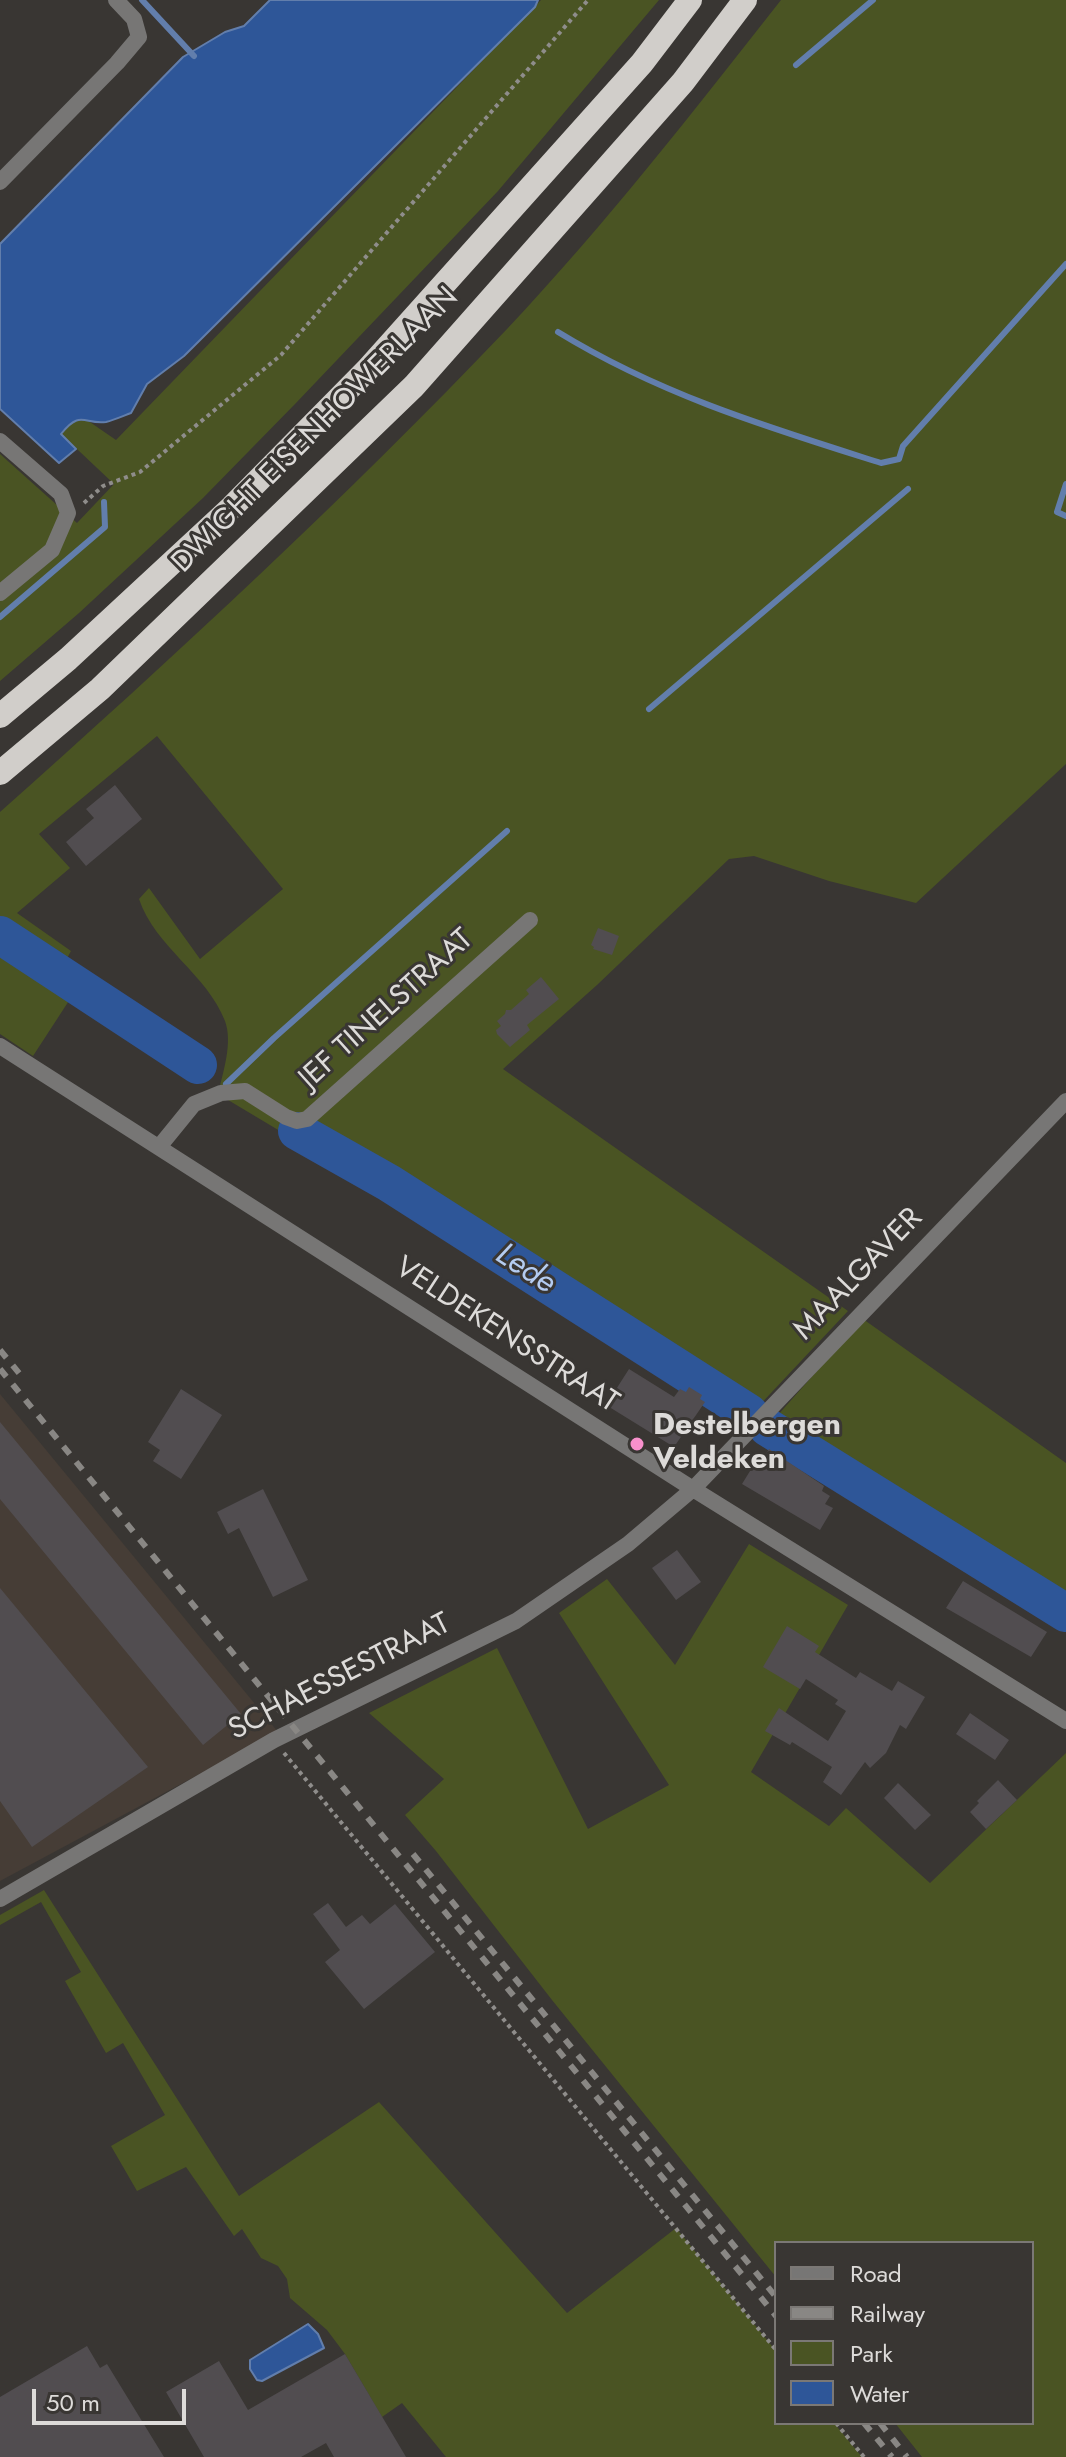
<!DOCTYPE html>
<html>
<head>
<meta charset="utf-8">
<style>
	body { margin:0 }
	#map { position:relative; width:1066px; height:2457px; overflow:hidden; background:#393633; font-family:Jost,sans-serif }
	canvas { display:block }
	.legend { position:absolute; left:774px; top:2241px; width:260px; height:184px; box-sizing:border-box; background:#393633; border:2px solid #7b7875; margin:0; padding:10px 14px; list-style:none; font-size:24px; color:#dddbd9 }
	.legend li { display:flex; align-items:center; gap:16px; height:40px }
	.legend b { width:40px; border:2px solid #7b7875 }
	.scale { position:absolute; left:32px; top:2389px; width:154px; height:36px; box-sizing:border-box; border:4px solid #dddbd9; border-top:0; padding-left:10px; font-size:24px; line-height:28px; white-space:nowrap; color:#dddbd9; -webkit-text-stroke:6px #393633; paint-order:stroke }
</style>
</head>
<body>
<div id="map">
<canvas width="1066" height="2457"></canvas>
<ul class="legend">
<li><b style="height:10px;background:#777675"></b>Road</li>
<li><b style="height:10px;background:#898784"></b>Railway</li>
<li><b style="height:22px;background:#4a5423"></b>Park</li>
<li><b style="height:22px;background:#2e5698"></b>Water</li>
</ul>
<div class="scale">50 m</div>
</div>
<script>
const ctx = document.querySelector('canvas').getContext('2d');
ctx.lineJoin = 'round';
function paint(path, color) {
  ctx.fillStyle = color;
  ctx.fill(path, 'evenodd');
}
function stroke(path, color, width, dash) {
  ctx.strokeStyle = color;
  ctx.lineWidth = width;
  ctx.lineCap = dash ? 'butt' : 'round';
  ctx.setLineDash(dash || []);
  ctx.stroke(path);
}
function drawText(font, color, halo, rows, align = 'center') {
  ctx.font = font + ' Jost,sans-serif';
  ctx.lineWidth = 6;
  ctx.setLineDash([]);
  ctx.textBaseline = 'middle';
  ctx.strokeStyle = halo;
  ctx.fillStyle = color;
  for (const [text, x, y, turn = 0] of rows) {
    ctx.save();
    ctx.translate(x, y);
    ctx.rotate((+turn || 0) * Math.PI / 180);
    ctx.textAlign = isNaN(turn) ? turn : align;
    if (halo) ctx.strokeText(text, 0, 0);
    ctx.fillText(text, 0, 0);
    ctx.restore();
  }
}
paint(new Path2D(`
	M0 1394 278 1732 0 1881Z`), '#463d36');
paint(new Path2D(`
	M541 0H659L498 191 296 403 203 498 79 613 0 681V454L77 523 114 484 61 434 70 423 84 418 116 440Z
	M781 0H1066V764L916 903 829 881 754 856 729 859 597 985 503 1069 848 1311 740 1426 372 1186 218 1094C223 1072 233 1043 225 1021 207 974 155 947 139 899L149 888 200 959 283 889 157 736 39 834 70 868 17 913 71 951 56 979 74 993 33 1056 0 1034V812C174 657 346 498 507 329 605 225 693 112 781 0Z
	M863 1319 1066 1463V1623L762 1433Z
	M749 1544 848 1605 751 1772 829 1826 846 1808 930 1883 1066 1753V2457H922L895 2423H1032V2243H776V2277L552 2000 436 1851 405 1815 444 1779 369 1713 497 1648 588 1829 669 1785 559 1613 607 1579 675 1665Z
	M44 1890 239 2196 379 2102 567 2313 676 2228 776 2351V2423H834L862 2457H446L402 2403 382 2417 345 2354 327 2330 290 2298 287 2279 278 2266 261 2258 242 2229 234 2236 186 2167 137 2191 111 2146 165 2115 123 2043 106 2053 65 1981 81 1972 41 1902 0 1925V1915Z`), '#4a5423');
const water = new Path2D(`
	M270 0H538L535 7 184 356 147 384 131 413C123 416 114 420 106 422 84 425 81 409 61 434L76 449 59 463 0 409V244L183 57 225 32 244 26Z
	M308 2324 318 2334 324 2348 262 2381 257 2380 250 2369V2360Z`);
paint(water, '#2e5698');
stroke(water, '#627eac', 2);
stroke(new Path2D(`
	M142 0 194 56
	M796 65 873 0
	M558 332C661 395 767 427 881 463L899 459 903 446 1066 264
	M1066 484 1057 512 1066 516
	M0 617 105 527 104 502
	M649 709 908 489
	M226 1084 274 1038 507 831`), '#627eac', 6);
stroke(new Path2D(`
	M0 935 198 1065
	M297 1131 389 1183 749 1413
	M767 1427 1066 1613`), '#2e5698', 38);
paint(new Path2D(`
	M115 785 142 819 86 866 66 842 94 818 86 809Z
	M598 928 619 936 612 955 593 949 594 947 591 945Z
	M541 977 559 999 527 1025 530 1030 510 1047 497 1034 496 1030 501 1026 497 1021 505 1014 506 1010H511L529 994 526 990Z
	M629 1369 674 1397 680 1389 686 1392 689 1387 702 1395 700 1399 705 1402 674 1447 606 1405Z
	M181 1389 222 1415 181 1479 153 1461 160 1450 148 1442Z
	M0 1422 241 1714 203 1745 0 1499Z
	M769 1449 824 1486 822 1491 830 1496 825 1504 833 1508 820 1530 742 1484 758 1458 762 1460Z
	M263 1489 308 1580 273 1597 239 1528 228 1534 217 1512Z
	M677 1550 701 1582 676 1600 652 1568Z
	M963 1581 1047 1632 1031 1657 946 1608Z
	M0 1588 148 1767 32 1847 0 1801Z
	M787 1626 819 1646 815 1652 856 1678 860 1672 892 1691 898 1681 925 1697 906 1729 900 1725 886 1753 870 1768 865 1762 841 1795 823 1782 832 1767 792 1742 790 1745 765 1731 779 1708 828 1741 846 1711 835 1704 838 1700 806 1679 800 1689 763 1667Z
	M970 1713 1009 1740 995 1760 956 1734Z
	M998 1780 1017 1800 986 1829 970 1812 979 1803 977 1801Z
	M898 1783 931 1815 915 1830 884 1798Z
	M328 1903 346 1927 362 1915 370 1924 395 1904 435 1952 364 2009 325 1962 340 1950 313 1914Z
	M87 2346 100 2368 107 2364 164 2457H0V2397Z
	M345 2354 406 2457H334L326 2443 301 2457H204L166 2392 219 2361 248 2410Z`), '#514d50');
stroke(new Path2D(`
	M84 503 103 486 140 472 281 355 588 0
	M284 1753 776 2350
	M836 2423 864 2457`), '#8f8d8b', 4, [4, 4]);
stroke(new Path2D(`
	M0 182 117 63 139 37 134 19 116 0
	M0 441 61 494 68 513 52 550 0 593
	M0 1046 693 1489 1066 1721
	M159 1147 194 1104 221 1093 245 1091 286 1117 297 1121 307 1119 530 920
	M0 1899 274 1740 516 1621 628 1544 693 1489 1066 1101`), '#777675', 16);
stroke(new Path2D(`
	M0 716 68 659 232 507 367 370 642 63 690 0
	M0 773 100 689 414 386 683 82 745 0`), '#d1ceca', 24);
stroke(new Path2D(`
	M0 1350 23 1378
	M0 1369 776 2316
	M413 1854 776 2297
	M864 2423 892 2457
	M880 2423 907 2457`), '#898784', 6, [10, 10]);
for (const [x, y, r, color] of [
	[637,1444,8,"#f890cc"]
]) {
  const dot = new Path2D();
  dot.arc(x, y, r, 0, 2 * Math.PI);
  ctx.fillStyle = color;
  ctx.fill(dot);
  stroke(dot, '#393633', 3);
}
drawText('30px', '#dddbd9', '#393633', [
	["DWIGHT EISENHOWERLAAN",316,431,-45],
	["JEF TINELSTRAAT",387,1010,-42],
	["MAALGAVER",859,1275,-46],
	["VELDEKENSSTRAAT",506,1336,33],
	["SCHAESSESTRAAT",340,1678,-27]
]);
drawText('bold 30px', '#dddbd9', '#393633', [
	["Destelbergen",653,1427],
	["Veldeken",653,1461]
], 'left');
drawText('italic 32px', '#b4ccf1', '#393633', [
	["Lede",525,1270,33]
]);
</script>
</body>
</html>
